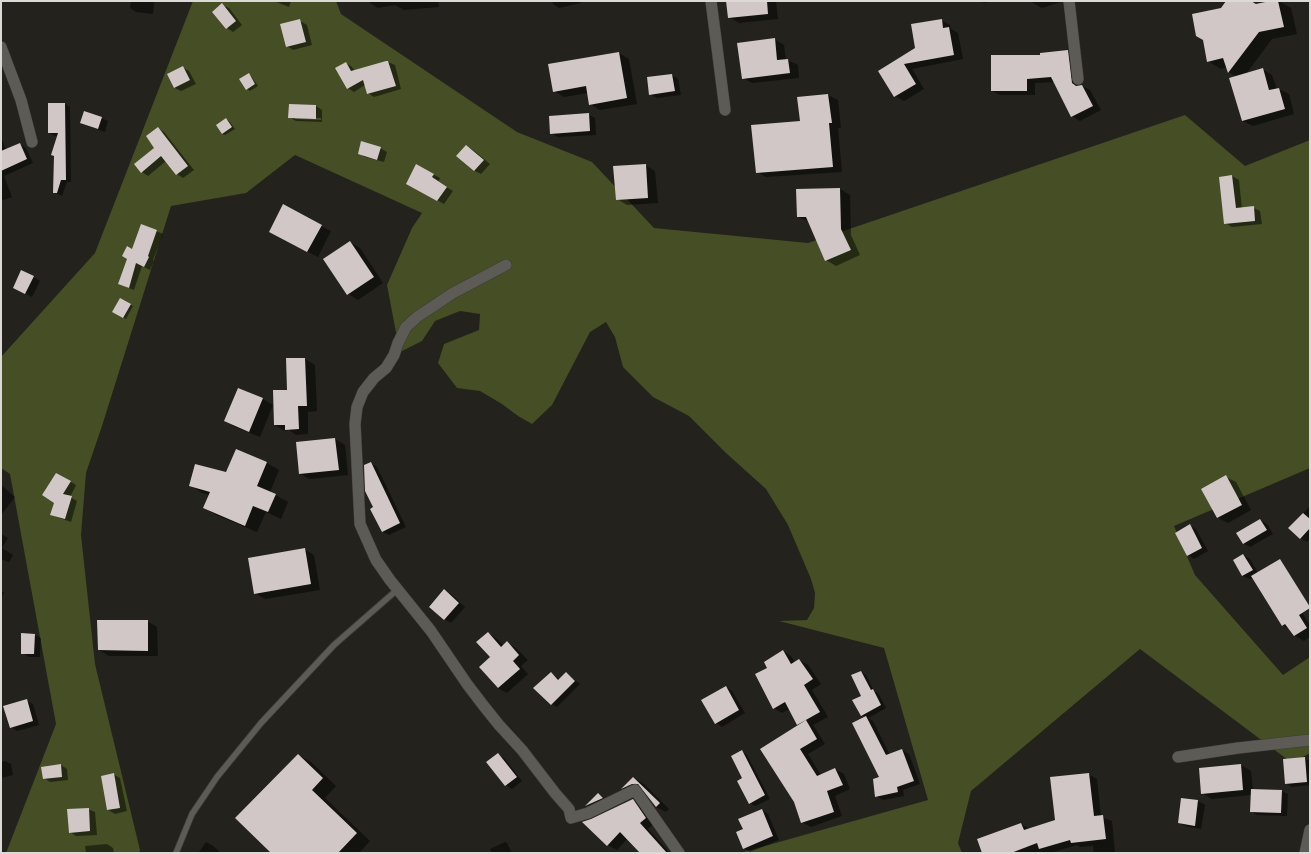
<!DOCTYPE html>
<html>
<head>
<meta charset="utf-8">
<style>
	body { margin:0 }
	#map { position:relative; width:1311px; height:854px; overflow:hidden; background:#23221c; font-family:"Source Sans 3",sans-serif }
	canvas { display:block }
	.frame { position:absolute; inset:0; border:2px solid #dbdad6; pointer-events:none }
</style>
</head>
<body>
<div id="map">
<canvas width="1311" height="854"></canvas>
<div class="frame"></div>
</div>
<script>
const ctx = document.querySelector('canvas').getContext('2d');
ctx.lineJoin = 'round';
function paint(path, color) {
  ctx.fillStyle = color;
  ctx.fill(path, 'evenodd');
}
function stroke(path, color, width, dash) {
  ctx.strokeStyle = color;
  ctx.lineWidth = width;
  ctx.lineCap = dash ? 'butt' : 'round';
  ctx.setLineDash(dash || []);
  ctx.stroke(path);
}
paint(new Path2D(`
	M193 1H336L341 14 517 132 592 162 654 228 808 243 1185 115 1245 166 1310 140V468L1174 526 1195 575 1283 675 1310 657V753L1292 763 1140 649 971 791 958 843 962 853H740L928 800 884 648 779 621 807 620 814 608 815 593 811 579 788 525 766 489 726 453 689 416 653 397 623 367 615 337 606 322 590 332 552 405 532 424 518 416 502 404 480 391 457 388 438 363 444 344 479 330 480 314 460 311 435 321 422 341 394 355 398 343 387 285 412 228 422 213 295 155 246 193 171 206 102 426 86 473 81 535 95 664 140 850 139 853H6L56 724 10 474 1 468V357L95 253Z`), '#454e24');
paint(new Path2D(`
	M131 1H154L153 14 136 12 130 8Z
	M274 1H291L289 7Z
	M370 1H438L439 7 404 10 395 5 378 8 370 3Z
	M552 1H581V3L559 8 553 4Z
	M727 1H776L778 19 739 23 729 17Z
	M980 1H993L984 3Z
	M1032 1H1064L1042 8 1033 3Z
	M1227 1H1253L1258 5 1279 1 1291 8 1297 34 1272 39 1246 74 1262 69 1272 75 1277 89H1279L1289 94 1294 114 1253 126 1243 121 1236 76 1228 72 1227 67 1221 69 1208 61 1222 8Z
	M222 5 229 8 242 25 233 32 227 28 213 12Z
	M941 20 950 25 951 29 958 33 963 59 912 69 924 89 904 101 895 96 879 71 916 49Z
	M300 21 307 25 312 45 293 50 287 46Z
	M774 39 784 45 786 60H788L798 65 799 78 752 83 743 78Z
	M1067 51 1075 56 1080 86H1082L1090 90 1101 110 1080 121 1072 116 1054 82 1035 83V95H1000L992 91 1041 56Z
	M619 53 629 59 637 104 600 110 590 104 588 93 564 97 554 91Z
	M388 62 395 65 401 89 374 97 368 93 365 85 354 92 348 88 346 63 352 67 355 71Z
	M182 67 189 71 196 84 181 91 175 88 168 74Z
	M249 74 251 76 258 86 250 91 247 89Z
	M672 75 678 79 681 95 657 98 650 94Z
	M828 95 838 100 841 128H838L842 172 766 177 757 172 801 121 798 98Z
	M65 104 70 107 71 182H67L62 196 54 192 58 136H55L49 133Z
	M316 106 322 110V122L296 121 289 117ZM295 117 321 118V120L295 119Z
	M588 114 595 118 596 135 558 137 551 133Z
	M101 118 108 121 105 132 88 126 81 123Z
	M226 119 229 121 235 129 225 135 222 134Z
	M158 128 164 132 194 170 183 178 177 174 166 161 148 176 142 172 156 148Z
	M1 137 6 150 20 144 26 148 33 163 4 176 12 197 1 201Z
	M466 146 473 150 490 164 481 174 475 171 458 156Z
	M380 148 387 152 384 162 365 157 359 153Z
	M645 165 655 171 658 203 627 205 617 199Z
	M417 166 440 178 438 182 453 191 444 204 407 183Z
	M1232 176 1239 180 1242 209 1254 208 1260 211 1262 224 1232 227 1225 223 1220 178Z
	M840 189 850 195 851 235 860 255 836 266 826 260 810 222 798 217Z
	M142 225 163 234 153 260 154 261 150 270 142 266 134 290 119 284Z
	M321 226 331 231 318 257 280 237Z
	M350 242 360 248 383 283 358 300 348 294 324 259Z
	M33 277 40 281 32 297 20 291Z
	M120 299 133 306 126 319 113 312Z
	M287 359H305L315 365 317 411 308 412V434L296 435 289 430 285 431 275 425 288 391Z
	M238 389 263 399 273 405 260 437 235 427 226 421Z
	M335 439 345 445 348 475 310 479 300 474 297 443Z
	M267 463 279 470 270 492 288 502 281 519 266 512 257 532 216 515 204 508 210 495 202 493 190 485 226 473Z
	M371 463 377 467 406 527 389 535 383 532 372 509 374 508Z
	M56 474 76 485 70 497 77 501 71 522 57 517 51 514 55 502Z
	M1226 477 1236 482 1251 510 1228 523 1218 518Z
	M1 485 15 497 1 515Z
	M1310 506V539L1307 542 1300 538 1289 528Z
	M1260 520 1267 524 1273 534 1250 547 1243 543Z
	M1190 526 1196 529 1208 551 1194 559 1188 555Z
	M1 534 8 538 2 548 13 555 9 562 1 559Z
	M304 549 314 555 320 590 265 599 255 593Z
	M1243 555 1250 559 1258 573H1277L1310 625V637L1304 641 1295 636 1291 630 1282 625 1253 578 1250 579 1243 576 1234 561Z
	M1 591 4 593 1 598Z
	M444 591 451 594 465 607 451 623 444 619Z
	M147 621 157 627 158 656H109L99 650Z
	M488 633 497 639 504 646 507 643 516 648 528 660 521 666 528 674 507 693 498 688 491 657Z
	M34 635 41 638 40 657H29L22 653Z
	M783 651 791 656 795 663 799 660 808 665 821 684 812 690 828 717 813 725 825 744 808 754 821 775 835 769 844 774 850 789 835 796 842 816 811 827 802 822 795 802 800 725 798 724 790 709 782 713 774 708 769 668Z
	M861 672 866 675 874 691 878 693 886 708 868 718 873 721 890 755 902 750 909 754 920 784 903 790 904 796 883 800 876 796 881 778 866 717 862 715Z
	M551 673 560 680 566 673 580 684 557 707 552 704 534 688Z
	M726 687 732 691 745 713 722 727 716 723Z
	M27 701 33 704 39 725 17 731 11 727Z
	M742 751 747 755 770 799 755 806 749 803 744 779Z
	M498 754 504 758 522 781 512 789 506 785Z
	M298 755 311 762 336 786 325 798 370 841 359 853H273Z
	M1304 758 1310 761V785L1292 787 1286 783Z
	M5 761 11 764 13 775 1 778V762Z
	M61 765 67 769 68 780 50 782 44 778Z
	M1241 765 1251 771 1253 790 1282 791 1288 794 1287 816 1257 815 1251 811V795L1212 799 1202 793Z
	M113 774 120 778 127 811 115 814 108 810 102 776Z
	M1088 774 1097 779 1101 817 1112 821 1115 853H1094L1093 846 1080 847 1077 845 1050 853H983L978 840 1021 824 1030 829 1056 821Z
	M634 778 644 784 669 809 666 812 656 807 643 789 632 794 623 789Z
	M598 794 608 800 596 812 587 806Z
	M1182 799 1198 801 1205 805 1201 829 1185 826 1179 822Z
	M633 800 642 805 654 823 648 829 670 853H641L628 838 617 850 608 845Z
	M88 809 95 812 97 835 76 836 70 832Z
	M762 810 768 814 779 840 750 852 744 848V830Z
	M206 842 213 846 221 853H201L199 852Z
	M505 842 507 843 512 853H492L490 849Z
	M107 844 113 848 114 853H86L85 846Z`), '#0007');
paint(new Path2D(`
	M726 1H767L768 14 728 18Z
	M1226 1H1251L1256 4 1270 1H1278L1284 27 1259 32 1228 73 1223 58 1207 62 1203 40 1196 36 1192 14 1221 8Z
	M222 3 236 21 226 29 212 12Z
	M300 19 306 42 286 47 280 24Z
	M942 19 943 28 949 27 954 55 904 64 916 84 894 97 878 71 915 48 911 24Z
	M775 38 777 60 788 59 790 73 742 79 737 43Z
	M1068 50 1072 83 1076 86 1082 85 1093 106 1071 117 1051 77 1027 79V91H991V55H1040V53Z
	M619 52 627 98 589 105 586 86 553 92 548 64Z
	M386 61H388L396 86 367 94 363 80 347 89 335 68 346 62 351 71Z
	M183 66 190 80 174 88 167 74Z
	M1263 68 1269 90 1279 88 1285 109 1242 121 1229 78Z
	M249 73 255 84 246 90 239 79Z
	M672 74 675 91 649 95 647 77Z
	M828 94 832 123H829L833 167 756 173 751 125 800 121 797 97Z
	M48 103H65L66 180H61L57 193H53L54 156 51 155 58 133H48Z
	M289 104 316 105V119L288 118Z
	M84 111 102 117 98 129 80 123Z
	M589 113 590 131 550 134 549 116Z
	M226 118 232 127 222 134 216 125Z
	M158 127 188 166 176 175 161 156 141 173 134 164 154 148 146 136Z
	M361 141 381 147 377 160 358 154Z
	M20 143 27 159 1 171V151Z
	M466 145 484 160 474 171 456 156Z
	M416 164 434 174 432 177 447 187 437 201 406 184Z
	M646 164 648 198 616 200 613 166Z
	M1232 175 1236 208 1254 206 1255 221 1224 224 1219 177Z
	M840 188 841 229 851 250 825 261 806 217H797L796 189Z
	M283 204 322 225 307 252 269 232Z
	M141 224 157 230 148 256 149 257 144 267 136 263 129 288 118 284 127 259 122 256 127 246 132 249Z
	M350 241 374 277 347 295 323 259Z
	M21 270 34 276 25 294 13 288Z
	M120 298 131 304 123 318 112 312Z
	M286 358H305L307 406H298L299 429 285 430V425H274L273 390H287Z
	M238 388 263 398 249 432 224 421Z
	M335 438 339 470 299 474 296 442Z
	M236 449 267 462 257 486 276 494 268 512 253 506 245 526 203 508 210 492 189 486 195 464 226 472Z
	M371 462 400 523 382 532 370 509 373 507 365 491 364 465Z
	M56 473 71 481 63 494 72 496 65 519 50 515 54 503 42 495Z
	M1226 475 1242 505 1217 518 1201 489Z
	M1303 513 1310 519V528L1300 539 1288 528Z
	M1260 519 1267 530 1243 544 1236 533Z
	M1190 524 1202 548 1187 556 1175 533Z
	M305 548 311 584 254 594 248 558Z
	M1243 554 1253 570 1242 576 1233 560Z
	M1280 559 1310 607V608L1299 615 1307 628 1294 636 1285 624 1282 626 1251 576Z
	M444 589 459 603 444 620 429 607Z
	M97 620H148V651L98 650Z
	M488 632 501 647 507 641 519 655 513 661 520 669 498 688 479 667 490 657 476 642Z
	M21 633 35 634 34 654H21Z
	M783 650 791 664 799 659 813 679 804 685 820 712 797 725 785 702 773 709 755 674 767 668 764 662Z
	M861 671 871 690 873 689 881 705 861 716 852 700 861 696 851 675Z
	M551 672 558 680 566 672 575 681 551 705 533 688Z
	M726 686 739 710 715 724 701 700Z
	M27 699 33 721 10 728 3 706Z
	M866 716 886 755 902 749 914 781 897 787 898 792 875 797 873 779 879 777 852 723Z
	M806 720 817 739 800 749 817 776 835 768 843 785 827 791 834 812 801 823 794 802 760 749Z
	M742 750 765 795 749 804 737 781 742 778 731 756Z
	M498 753 517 777 505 786 486 762Z
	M298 754 323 778 312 790 357 833 338 853H271L235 818Z
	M1305 757 1307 782 1285 784 1283 759Z
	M61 764 62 777 43 779 41 767Z
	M1241 764 1243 790 1201 794 1199 768Z
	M114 773 120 808 107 810 101 776Z
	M1089 773 1094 816 1103 815 1106 839 1071 843 1070 840 1039 849 1037 843 1011 853H982L977 839 1021 823 1024 830 1055 820 1050 777Z
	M633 777 660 803 656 807 638 784H632L621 789Z
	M1251 789 1282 790 1281 813 1250 812Z
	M598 793 603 798 585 806Z
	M1181 798 1198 800 1195 826 1178 823Z
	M633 799 646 818 640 823 667 853H640L620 832 607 846 582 822 591 819Z
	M89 808 90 831 69 833 67 809Z
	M762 809 773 836 743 849 736 832 743 829 738 819Z`), '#d0c7c6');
const service = new Path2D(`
	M176 853 192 814 217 777 261 723 334 645 398 589`);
const minor = new Path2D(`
	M711 1 725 110
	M1069 1 1078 79
	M1 47 21 100 32 142
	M506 265 453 293 417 317 406 327 398 343 394 355 386 368 374 378 363 392 357 407 355 424 360 524 376 560 390 580 431 631 467 684 483 705 499 725 522 750 555 793 569 809 571 818 588 813 635 790 679 853
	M1178 757 1238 748 1310 740
	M1305 853 1310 830`);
stroke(service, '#3e3d38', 7);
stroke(minor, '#3e3d38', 12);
stroke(service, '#5d5b55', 5.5);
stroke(minor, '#5d5b55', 11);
</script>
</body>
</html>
